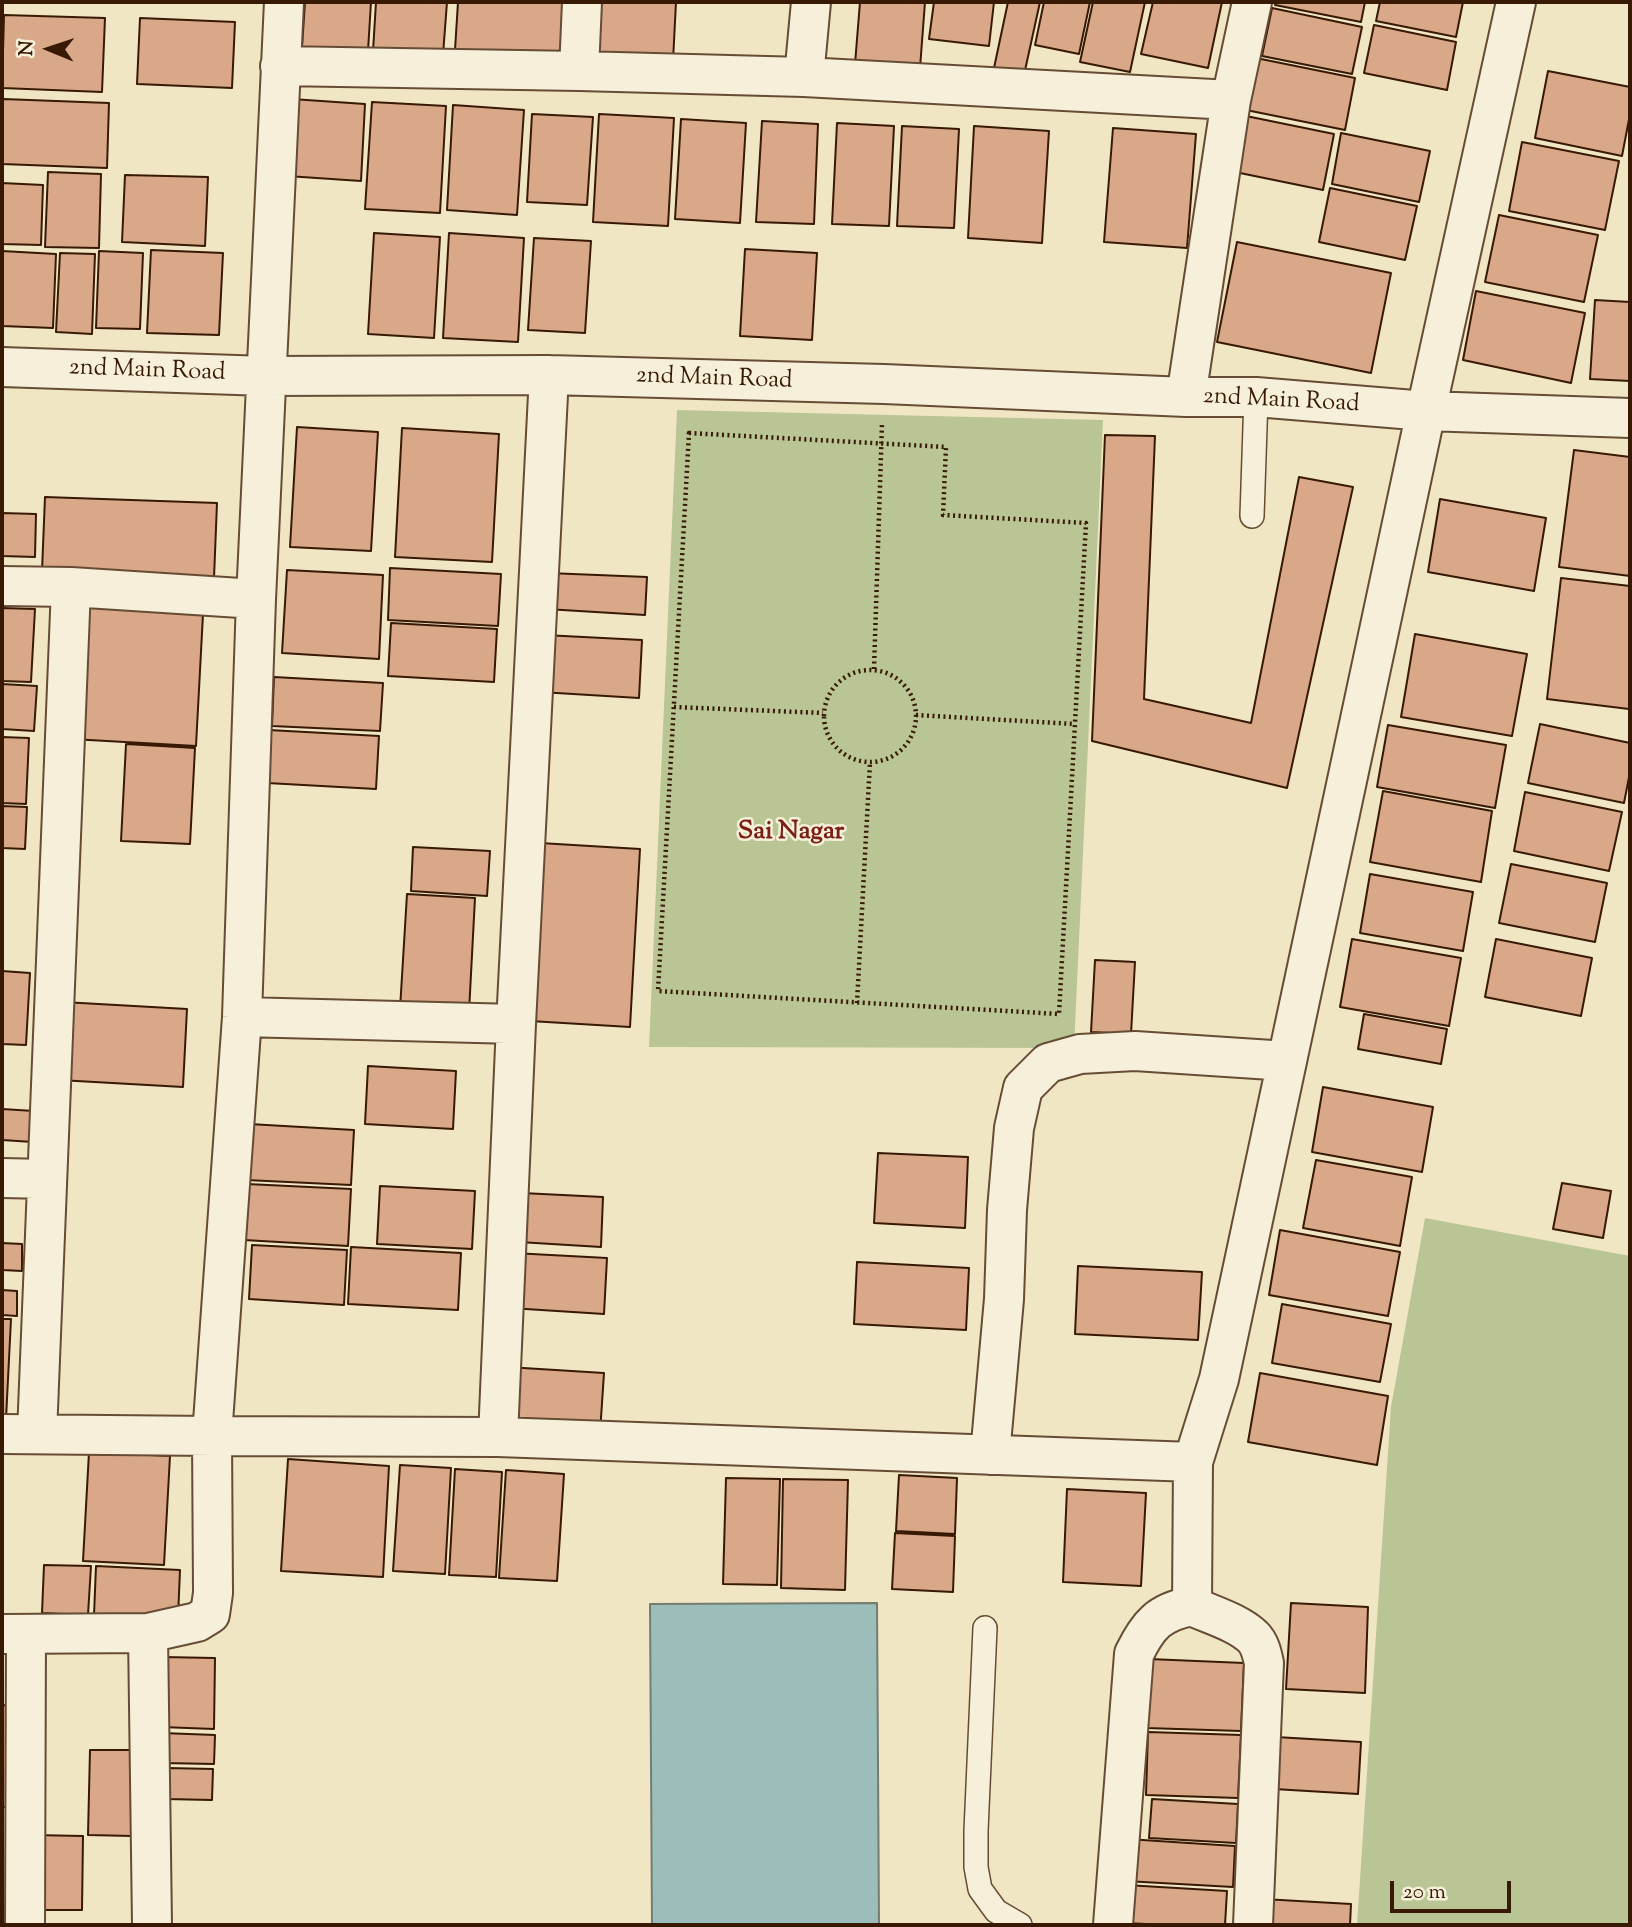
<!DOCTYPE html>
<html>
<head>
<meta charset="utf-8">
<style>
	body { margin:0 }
	#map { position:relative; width:1632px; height:1927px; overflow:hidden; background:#f1e6c4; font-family:"Sorts Mill Goudy",serif }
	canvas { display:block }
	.frame { position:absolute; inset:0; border:4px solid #371904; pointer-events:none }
	.north { position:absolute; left:14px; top:14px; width:70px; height:70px; -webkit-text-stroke:5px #f6efd9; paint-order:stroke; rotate:272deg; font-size:19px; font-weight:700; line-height:28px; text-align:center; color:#371904 }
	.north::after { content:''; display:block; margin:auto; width:24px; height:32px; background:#371904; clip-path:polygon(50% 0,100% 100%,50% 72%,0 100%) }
	.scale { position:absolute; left:1390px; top:1881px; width:121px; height:32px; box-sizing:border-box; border:4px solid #371904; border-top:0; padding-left:9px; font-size:21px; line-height:24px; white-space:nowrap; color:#371904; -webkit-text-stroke:5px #f6efd9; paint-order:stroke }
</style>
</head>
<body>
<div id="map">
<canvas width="1632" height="1927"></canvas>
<div class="frame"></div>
<div class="north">N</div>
<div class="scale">20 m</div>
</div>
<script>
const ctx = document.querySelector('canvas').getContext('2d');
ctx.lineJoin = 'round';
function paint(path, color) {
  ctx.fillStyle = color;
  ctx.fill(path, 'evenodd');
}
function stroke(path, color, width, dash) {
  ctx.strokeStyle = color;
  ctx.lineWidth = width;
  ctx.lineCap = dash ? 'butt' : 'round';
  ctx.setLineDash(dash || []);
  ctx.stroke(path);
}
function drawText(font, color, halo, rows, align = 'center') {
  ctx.font = font + ' "Sorts Mill Goudy",serif';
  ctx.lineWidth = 5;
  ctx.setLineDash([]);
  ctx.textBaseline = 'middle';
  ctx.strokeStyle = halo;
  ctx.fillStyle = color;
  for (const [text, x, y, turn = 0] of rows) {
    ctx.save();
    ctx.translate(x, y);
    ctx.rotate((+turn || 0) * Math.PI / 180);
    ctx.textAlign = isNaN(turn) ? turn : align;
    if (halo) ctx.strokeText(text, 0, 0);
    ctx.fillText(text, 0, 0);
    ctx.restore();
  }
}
paint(new Path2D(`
	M677 410 1103 420 1074 1048 649 1047Z
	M1425 1218 1630 1256V1925H1357L1391 1407Z`), '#b9c595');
const water = new Path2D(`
	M877 1603 879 1925H652L650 1604Z`);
paint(water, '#9cbebb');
stroke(water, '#747c72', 2);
const building = new Path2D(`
	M305 2H371L368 51 302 47Z
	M376 2H447L443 55 373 51Z
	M458 2H565L562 56 455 50Z
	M591 2H676L673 61 589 57Z
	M860 2H925L920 68 855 64Z
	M934 2H994L989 46 929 39Z
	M1008 2H1040L1024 75 994 68Z
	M1044 2H1090L1079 54 1035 45Z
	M1093 2H1145L1130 72 1080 62Z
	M1153 2H1222L1208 68 1141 54Z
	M1276 2H1365L1361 22 1275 5Z
	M1380 2H1463L1456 37 1376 21Z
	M1272 8 1362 27 1352 74 1262 56Z
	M4 15 105 18 102 92 2 88Z
	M140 18 235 22 232 88 137 84Z
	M1374 25 1456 42 1447 90 1364 73Z
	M1256 58 1355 78 1345 130 1246 110Z
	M1548 71 1630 87V114L1622 156 1535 138Z
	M3 99 109 103 107 168 2 164Z
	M292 99 365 104 361 181 287 176Z
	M372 102 446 106 440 213 365 209Z
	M453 105 524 110 517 215 447 210Z
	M532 114 593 117 587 205 527 202Z
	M599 114 674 118 668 226 593 222Z
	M1246 116 1334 134 1323 190 1235 172Z
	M681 119 746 123 740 223 675 219Z
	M762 121 818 124 814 224 756 222Z
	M837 123 894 126 889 226 832 224Z
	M902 126 959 129 954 228 897 226Z
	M974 126 1049 131 1042 243 968 238Z
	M1113 128 1196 134 1187 248 1104 242Z
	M1341 133 1430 151 1419 202 1332 184Z
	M1522 142 1619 161 1605 230 1509 211Z
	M48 172 101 174 99 248 45 247Z
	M125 175 208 177 205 246 122 242Z
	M2 183 43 185 41 245 2 244Z
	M1330 188 1417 206 1405 260 1319 242Z
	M1499 215 1598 235 1584 302 1485 282Z
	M374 233 440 237 434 338 368 334Z
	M449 233 524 238 518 342 443 338Z
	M534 238 591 241 585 333 528 330Z
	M1237 242 1391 273 1371 373 1217 342Z
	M745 249 817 253 812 340 740 336Z
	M151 250 223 253 219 335 147 333Z
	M2 251 56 254 53 328 2 326Z
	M99 251 143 253 140 329 96 328Z
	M60 253 95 254 92 334 56 332Z
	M1476 291 1585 313 1571 383 1463 360Z
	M1595 300 1630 302V381L1590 379Z
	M297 427 378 432 371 551 290 547Z
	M402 428 499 434 492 562 395 557Z
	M1105 435 1155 436 1144 699 1251 723 1299 477 1353 487 1287 788 1092 741Z
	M1574 450 1630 457V576L1559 567Z
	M45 497 217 503 214 578 42 571Z
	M1440 499 1546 518 1534 591 1428 572Z
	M2 513 36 514 35 557 2 556Z
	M390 568 501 574 498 626 388 620Z
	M287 570 383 575 379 659 282 653Z
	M548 573 647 577 645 615 546 609Z
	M1561 578 1630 586 1629 709 1547 699Z
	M78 607 203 614 196 746 71 739Z
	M2 608 35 609 31 682 2 681Z
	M391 623 497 629 494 682 388 676Z
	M1415 634 1527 654 1512 736 1401 717Z
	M544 635 642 640 639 698 540 692Z
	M274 677 383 683 380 731 272 726Z
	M2 684 37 686 34 731 2 729Z
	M1540 724 1630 743V772L1624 803 1528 783Z
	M1388 725 1506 745 1495 808 1377 787Z
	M269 730 379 736 376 789 267 783Z
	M2 737 29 738 26 804 2 803Z
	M126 744 195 748 190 844 121 841Z
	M1383 791 1492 811 1481 882 1370 862Z
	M1525 792 1622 812 1609 871 1514 851Z
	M2 806 27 807 25 849 2 848Z
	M540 843 640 849 630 1027 530 1021Z
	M413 847 490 851 487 896 411 891Z
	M1511 864 1607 883 1595 942 1499 923Z
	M1370 874 1473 892 1463 951 1360 933Z
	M407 894 475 898 469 1012 400 1009Z
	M1352 939 1461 958 1449 1026 1340 1007Z
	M1496 939 1592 958 1581 1016 1485 997Z
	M1095 960 1135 962 1131 1034 1091 1032Z
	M2 971 30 973 26 1045 2 1044Z
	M63 1002 187 1009 183 1087 59 1080Z
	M1364 1014 1447 1029 1441 1064 1358 1049Z
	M368 1066 456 1071 453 1129 365 1124Z
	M1323 1087 1433 1107 1422 1172 1312 1152Z
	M2 1109 34 1111 33 1142 2 1140Z
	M249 1124 354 1130 351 1185 246 1180Z
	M878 1153 968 1157 965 1228 874 1223Z
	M1316 1160 1412 1177 1400 1246 1303 1228Z
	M1562 1183 1611 1191 1603 1238 1553 1229Z
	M247 1184 351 1189 348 1246 244 1240Z
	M380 1186 475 1191 472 1249 377 1244Z
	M522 1193 603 1197 601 1247 519 1242Z
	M1280 1230 1400 1252 1388 1316 1269 1295Z
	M2 1243 22 1244V1271L2 1270Z
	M252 1245 347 1250 344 1305 249 1299Z
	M351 1247 461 1253 458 1310 348 1304Z
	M513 1253 607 1258 604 1314 510 1308Z
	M857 1262 969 1268 966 1330 854 1324Z
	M1078 1266 1202 1272 1198 1340 1075 1334Z
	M2 1290 17 1291V1316L2 1315Z
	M1282 1304 1391 1324 1380 1382 1272 1363Z
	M2 1319H11L6 1419H2Z
	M507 1367 604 1373 600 1433 504 1428Z
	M1260 1373 1388 1396 1377 1465 1248 1442Z
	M89 1452 170 1456 164 1565 83 1561Z
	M288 1459 389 1466 383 1577 281 1571Z
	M400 1465 451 1468 445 1574 393 1571Z
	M455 1469 502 1472 496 1577 449 1575Z
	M506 1470 564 1474 557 1581 499 1578Z
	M899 1475 957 1478 955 1534 896 1531Z
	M726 1478 780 1479 777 1585 723 1584Z
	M783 1479 848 1480 845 1590 781 1588Z
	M1067 1489 1146 1493 1141 1586 1063 1582Z
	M895 1533 955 1536 953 1592 892 1589Z
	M44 1565 91 1566 88 1615 42 1613Z
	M96 1566 180 1570 178 1618 94 1615Z
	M1291 1603 1368 1607 1365 1693 1286 1689Z
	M163 1657 215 1658 214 1729 161 1727Z
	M1149 1659 1244 1663 1241 1731 1146 1728Z
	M2 1705 17 1706 13 1808 2 1807Z
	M1148 1732 1241 1735 1238 1798 1146 1795Z
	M162 1733 215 1735 214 1764 162 1763Z
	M1276 1737 1361 1742 1358 1794 1274 1789Z
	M90 1750H133L132 1836 88 1835Z
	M167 1768 213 1769 212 1800 166 1799Z
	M1152 1799 1238 1804 1236 1843 1149 1838Z
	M33 1835 83 1836 82 1910H32Z
	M1127 1839 1235 1846 1233 1887 1125 1881Z
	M1126 1885 1227 1891 1225 1925H1169L1124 1923Z
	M1263 1899 1351 1904 1350 1925H1262Z`);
paint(building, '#d9a888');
stroke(building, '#371904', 2);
const lane = new Path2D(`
	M1252 516 1256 397
	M985 1628 976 1831V1867L980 1889 996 1911 1020 1925`);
const street = new Path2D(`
	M284 2 256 599 242 1017 212 1436 498 1437 1193 1462
	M582 2 579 71 804 77 1231 100 1186 397
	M280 66 579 71
	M804 77 811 2
	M1231 100 1252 2
	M2 367 266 376 549 375 884 384 1186 397H1256L1426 411 1630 418
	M2 586 71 587 256 599
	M242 1017 516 1024
	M2 1178 47 1179
	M2 1434 212 1436 213 1593 210 1614 197 1622 148 1633 152 1925
	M37 1434 71 587
	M498 1437 516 1024 549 375
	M990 1455 1004 1299 1007 1210 1014 1128 1023 1088 1048 1063 1080 1054 1135 1051 1287 1061
	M1192 1606C1211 1615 1237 1622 1253 1637 1260 1644 1262 1654 1264 1663L1253 1925
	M2 1634 148 1633
	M25 1925 26 1635
	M1113 1925 1134 1654C1148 1625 1159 1612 1192 1606L1193 1462 1219 1379 1426 411 1516 2`);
stroke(lane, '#664c34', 26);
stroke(street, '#664c34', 42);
stroke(new Path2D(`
	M689 433 946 447 943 515 1086 523 1059 1014 658 991Z
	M874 669 882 424
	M824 716a46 46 0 1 1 92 0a46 46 0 1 1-92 0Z
	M674 707 823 713
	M916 715 1075 724
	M857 1003 870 762`), '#371904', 4.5, [2, 3.5]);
stroke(lane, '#f6efd9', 23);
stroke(street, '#f6efd9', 38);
drawText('24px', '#371904', '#f6efd9', [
	["2nd Main Road",147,372,2],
	["2nd Main Road",714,380,2],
	["2nd Main Road",1281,402,3]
]);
drawText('bold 26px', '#7a1f14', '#f6efd9', [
	["Sai Nagar",791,834]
]);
</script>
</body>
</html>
